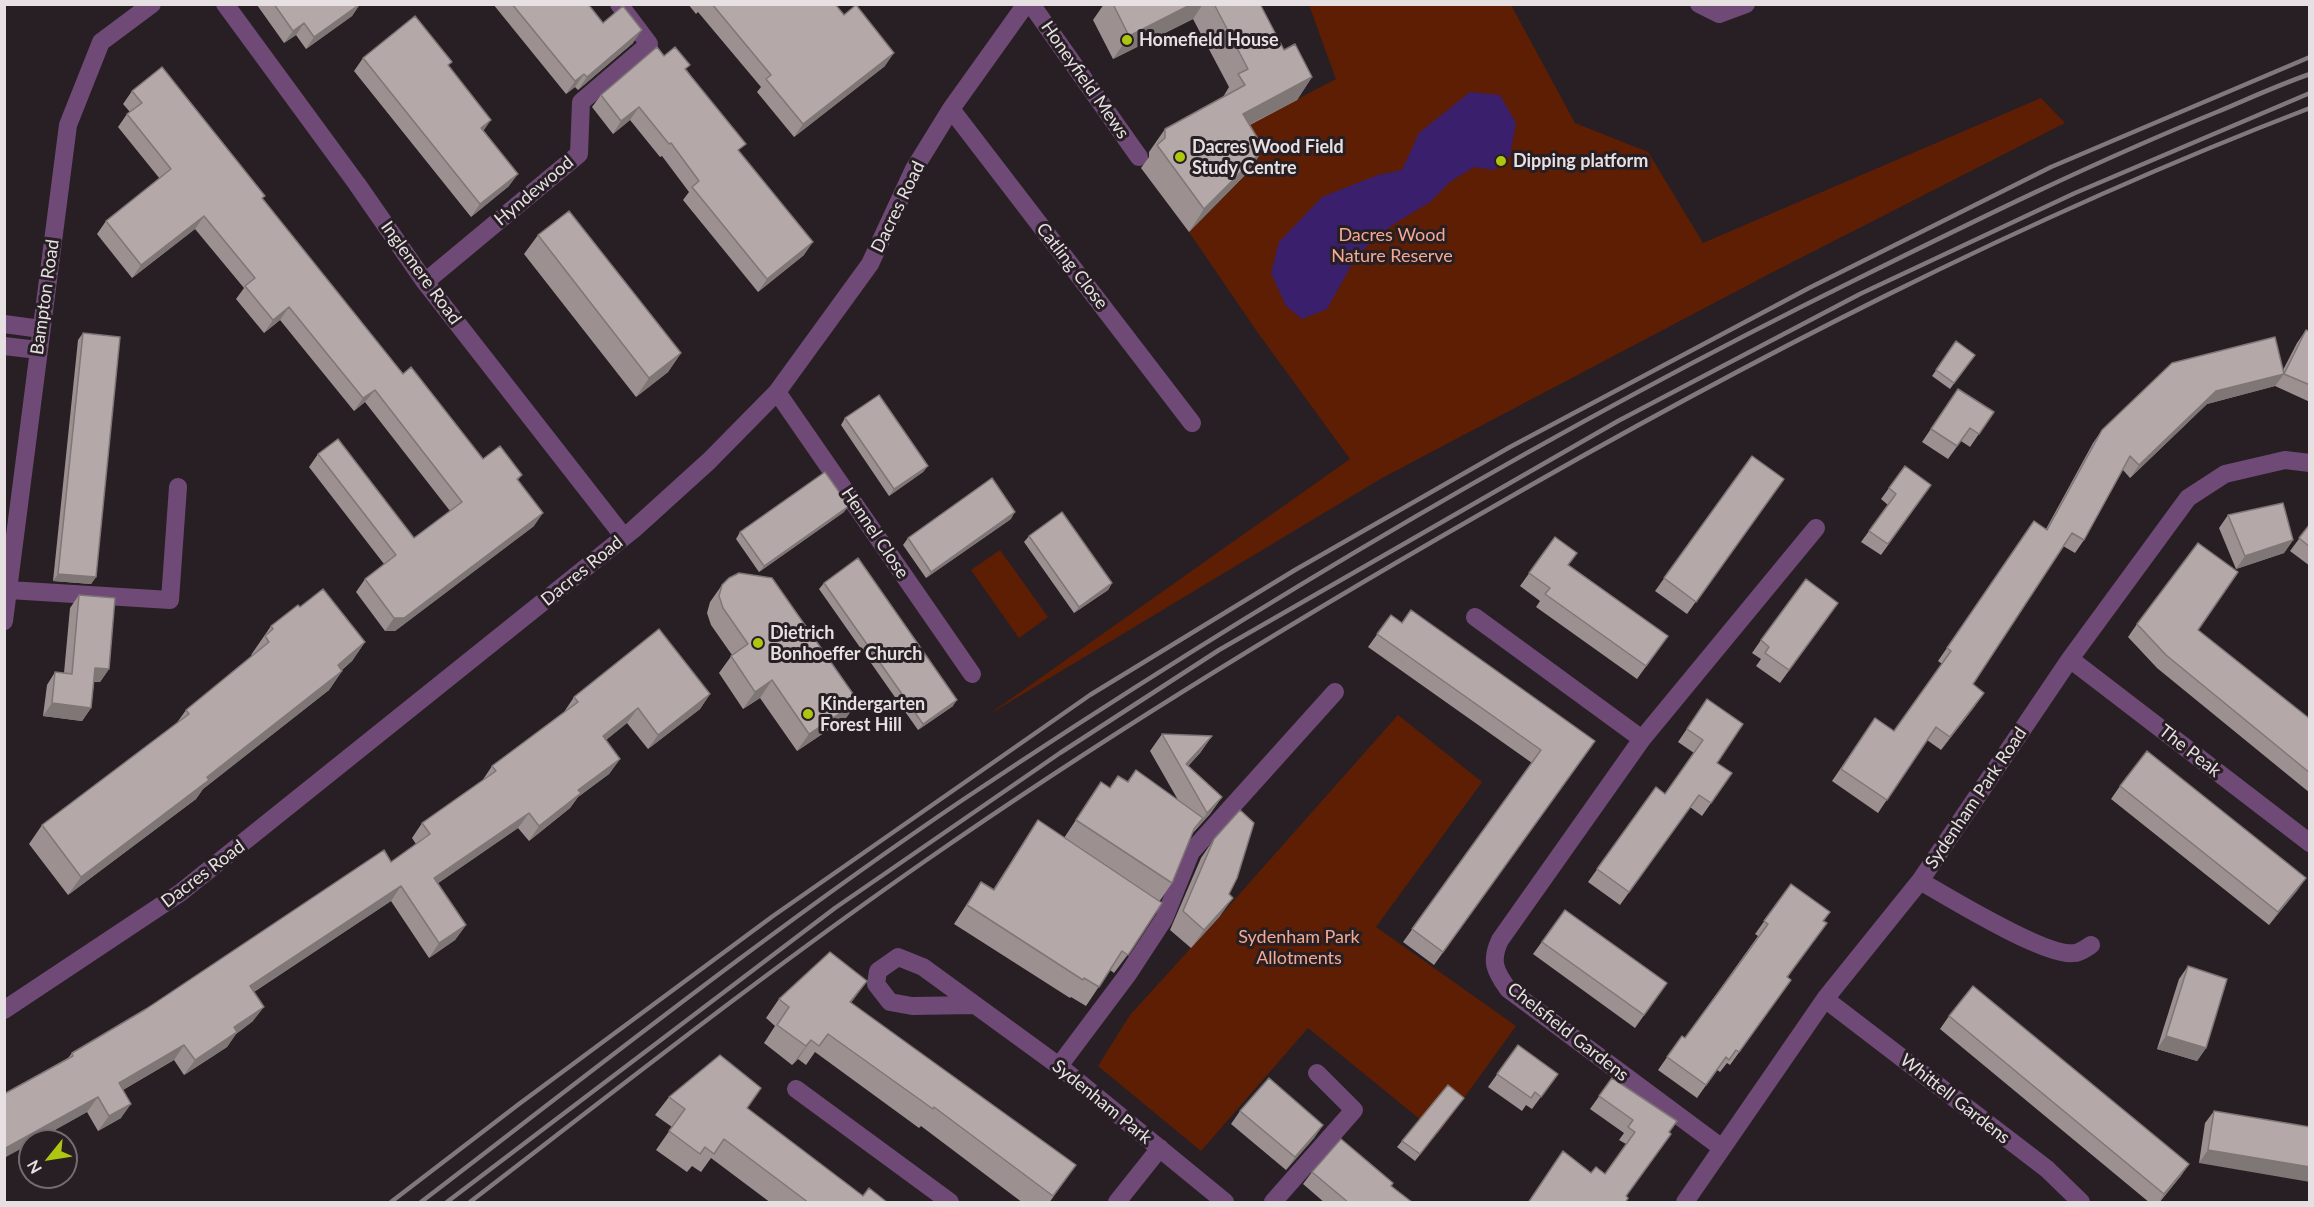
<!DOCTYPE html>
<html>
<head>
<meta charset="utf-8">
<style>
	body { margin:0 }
	#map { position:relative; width:2314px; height:1207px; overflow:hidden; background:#271f23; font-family:Lato,sans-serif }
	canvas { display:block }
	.frame { position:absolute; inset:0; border:6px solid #e6e0e3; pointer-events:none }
	.north { position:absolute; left:18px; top:1129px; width:60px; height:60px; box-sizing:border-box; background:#271f23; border:2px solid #736c70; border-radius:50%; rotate:240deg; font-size:16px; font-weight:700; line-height:24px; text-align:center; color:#e6e0e3 }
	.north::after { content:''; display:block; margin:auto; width:21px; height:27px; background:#adc610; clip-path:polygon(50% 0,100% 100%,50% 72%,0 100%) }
</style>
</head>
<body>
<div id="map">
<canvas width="2314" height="1207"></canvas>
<div class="frame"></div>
<div class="north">N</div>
</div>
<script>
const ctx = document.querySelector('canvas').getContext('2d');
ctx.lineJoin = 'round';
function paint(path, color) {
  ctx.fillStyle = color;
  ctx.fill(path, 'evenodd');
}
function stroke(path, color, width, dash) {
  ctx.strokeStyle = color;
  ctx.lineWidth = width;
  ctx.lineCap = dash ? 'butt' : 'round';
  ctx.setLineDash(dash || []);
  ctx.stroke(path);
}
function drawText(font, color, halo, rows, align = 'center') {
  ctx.font = font + ' Lato,sans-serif';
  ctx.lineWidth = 6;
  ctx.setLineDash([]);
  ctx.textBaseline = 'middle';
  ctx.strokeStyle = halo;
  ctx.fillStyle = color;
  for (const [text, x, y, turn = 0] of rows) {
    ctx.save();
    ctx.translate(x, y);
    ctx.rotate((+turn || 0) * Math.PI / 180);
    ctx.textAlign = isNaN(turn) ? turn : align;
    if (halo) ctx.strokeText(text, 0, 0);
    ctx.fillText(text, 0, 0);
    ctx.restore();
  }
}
paint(new Path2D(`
	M1309 5H1511L1575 123 1648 152 1703 243 2041 98 2065 123 1771 273 1382 478 988 715 1350 459 1258 333 1189 232 1248 172 1227 136 1336 79Z
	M1000 550 1048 617 1019 638 971 570Z
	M1398 715 1482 782 1376 927 1516 1026 1438 1134 1308 1028 1201 1151 1098 1066 1130 1015 1220 916Z`), '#5e1e04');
paint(new Path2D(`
	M1470 92 1500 95 1516 123 1510 156 1494 170 1474 167 1450 182 1430 202 1391 226 1357 255 1327 309 1302 319 1286 306 1271 273 1279 242 1322 197 1378 175 1402 170 1419 133Z`), '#391f6c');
stroke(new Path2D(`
	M225 4 357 184 425 282 624 537
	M1031 4 1139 157
	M1699 4 1719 14 1746 4
	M951 109 1192 423
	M425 282 579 154 581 102 649 44 619 4
	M4 324 41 329
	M4 346 38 350
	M777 392 972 674
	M9 590 170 600 178 487
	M1475 617 1642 739
	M4 621 68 125 101 42 152 4
	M2070 659 2310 843
	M1920 881C1948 897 2047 958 2074 953 2080 953 2086 948 2091 945
	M1825 999 2047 1169 2081 1202
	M975 1005 912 1006 890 1002 876 984 878 971 898 957 923 967 1059 1066 1225 1202
	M4 1010 180 893 634 529 709 461 777 392 870 264 914 169 951 109 1026 4
	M1059 1066 1128 974 1164 919 1191 852 1335 692
	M796 1089 950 1202
	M1722 1148 1508 989C1495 971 1490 961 1500 940L1642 739 1816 528
	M1117 1202 1160 1148
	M1273 1202 1354 1110 1317 1073
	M1685 1202 1825 999 1920 881 2070 659 2188 498 2225 474 2285 460 2310 463`), '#6f4a77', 18);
stroke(new Path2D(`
	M391 1202 519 1104 773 916 1090 695 1295 570 1510 447 1809 288 2051 167 2310 57
	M421 1202C600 1065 777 925 964 799 1250 608 1547 432 1855 280 1974 221 2094 162 2217 112 2248 99 2278 85 2310 74
	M447 1202 835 908 1060 753 1219 650 1618 421 1860 294 2075 193 2310 93
	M470 1202C621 1086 771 968 928 859 1105 736 1290 623 1477 516 1744 362 2021 219 2310 108`), '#80797c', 4.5);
paint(new Path2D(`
	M257 4H360L352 16 306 49 296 35 284 43 257 5Z
	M493 4H588L603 23 633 43 578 90 575 87 566 94Z
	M688 4H835L885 66 794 137 757 92 761 87 698 12 696 14Z
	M1104 4H1260L1284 50 1312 77 1297 100 1250 125 1248 172 1189 232 1141 168 1149 157V152L1165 129 1223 97 1229 87 1193 19 1113 59 1093 20Z
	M664 56 687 70 740 152 804 255 758 292 683 200 689 192 662 156 660 157 630 120 613 134 592 107 601 95Z
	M363 58 449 67 484 131 509 186 471 217 354 71Z
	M132 91 263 199 403 374 483 459 522 475 518 480 534 526 395 631H385L356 592 365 579 384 564 309 467 318 454 414 538 450 511 365 402 354 411 280 320 264 333 236 299 244 288 195 229 132 278 97 234 106 221 160 179 118 127 127 114 130 112 123 104Z
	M538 235 681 353 668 372 636 397 524 254Z
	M2306 330 2310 332V402L2275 386 2207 404 2130 478 2123 470 2084 540 2075 553 2063 546 1973 684 1975 706 1941 750 1927 740 1878 813 1832 781 1875 718 1894 731 1942 664 1938 661 2034 521 2046 529 2093 443 2102 430 2283 370 2297 343Z
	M83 333 96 577 91 584 53 581 78 340Z
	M1956 341 1975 355 1950 389 1932 376Z
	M1958 389 1994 412 1970 447 1961 441 1948 459 1922 442Z
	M845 418 928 466 923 472 889 496 841 425Z
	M1752 456 1784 479 1687 614 1655 591Z
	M1905 466 1931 485 1881 555 1861 542 1888 505 1881 499Z
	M844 512 759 572 736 539 740 532Z
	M2228 515 2293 540 2284 553 2236 569 2219 528Z
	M1011 519 926 578 903 545 908 538Z
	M2310 524V566L2290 551Z
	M1029 536 1112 583 1108 590 1074 613 1024 542Z
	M1555 537 1569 565 1668 636 1637 679 1536 607 1540 601 1520 586Z
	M824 583 953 706 918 730 819 589Z
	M722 585 858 701 846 718 797 751 760 698 743 709 719 673 732 655 711 625 707 613 710 602Z
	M79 595 109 669 100 682H94L91 708 82 721 43 716 47 685 55 672 64 673 70 608Z
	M300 607 365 642 352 661 342 670V671L329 690 203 789 196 799 68 895 29 844 42 825 176 724 186 710 252 656 251 655 271 626Z
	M1391 615 1402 623 1595 741 1434 965 1403 942 1532 763 1368 647Z
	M1829 616 1780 683 1756 666 1761 659 1752 653 1761 640Z
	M2137 624 2198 630 2310 719V793L2157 668 2128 637Z
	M710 694 700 709 648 749 627 723 606 740 620 759 609 774 578 797 570 808 529 841 518 828 438 883 466 925 455 940 429 958 391 901 254 992 253 1021 236 1034 227 1047 184 1075 174 1060 123 1090 121 1118 98 1131 87 1112 35 1141H30L4 1158V1094L68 1058 72 1053 391 862 416 844 412 838 422 823 482 781 492 766 564 712 574 697Z
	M1707 699 1717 763 1732 773 1702 816 1690 807 1620 905 1588 882 1656 787 1665 794 1694 753 1678 742Z
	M1162 734 1212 736 1200 753 1188 766 1222 797 1210 814 1192 834 1172 883 1159 902 1132 949 1114 973 1110 970 1086 1006 1071 997 1070 998 954 924 981 882 993 890 1038 820 1064 838 1101 782 1110 788 1127 782 1136 770 1178 800 1150 751Z
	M2120 786 2306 878 2269 925 2111 799Z
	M1214 839 1229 894 1220 916 1191 948 1170 930 1201 858Z
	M1791 884 1824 921 1788 977 1791 980 1730 1065 1727 1063 1720 1072 1717 1070 1697 1098 1658 1070 1682 1036 1685 1038 1758 936 1755 934Z
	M1565 910 1667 983 1635 1028 1533 954Z
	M2188 966 2206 1048 2197 1061 2157 1049 2179 979Z
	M779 999 851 1003 1076 1165 1049 1203H1023L921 1126 919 1128 815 1052 806 1065 798 1059 792 1065 764 1043 775 1026 766 1018Z
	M1949 1016 2189 1164 2180 1177 2159 1203H2150L1940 1029Z
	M1518 1045 1558 1074 1532 1109 1526 1105 1522 1111 1488 1087Z
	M1612 1078 1677 1121 1626 1196 1591 1173 1605 1174 1626 1144 1619 1140 1624 1133 1590 1109Z
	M669 1097 747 1108 863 1196 888 1203H771L711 1158 701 1172 692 1166 687 1172 656 1150 672 1127 655 1115Z
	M1464 1098 1415 1161 1397 1147 1402 1141Z
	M1240 1111 1323 1125 1314 1138 1286 1170 1231 1124Z
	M2214 1111 2310 1127 2199 1163 2205 1123Z
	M1312 1172 1391 1186 1413 1203H1325L1303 1184Z`), '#9c9091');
paint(new Path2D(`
	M360 4 352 16 306 49 314 37Z
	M1192 4H1203L1193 19 1113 59 1129 36Z
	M304 23 296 35 284 43 293 31Z
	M642 30 633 43 578 90 587 77Z
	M894 53 885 66 794 137 803 124Z
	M584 74 575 87 566 94 575 81Z
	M1312 77 1297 100 1227 136 1243 114Z
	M639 107 630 120 613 134 621 121Z
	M491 120 482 133 481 128Z
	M1264 149 1248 172 1189 232 1204 209Z
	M518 174 509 186 471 217 480 204Z
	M204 216 195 229 132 278 141 265Z
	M813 242 804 255 758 292 767 279Z
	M289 307 280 320 264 333 273 320Z
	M681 353 668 372 636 397 649 378Z
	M2284 374 2275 386 2207 404 2130 478 2139 465 2216 391Z
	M375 390 365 402 354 411 363 398Z
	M928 466 923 472 889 496 894 489Z
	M849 506 844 512 759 572 764 566Z
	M1015 512 1011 519 926 578 931 572Z
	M543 513 534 526 395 631H385L394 618Z
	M2293 540 2284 553 2236 569 2245 556Z
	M58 574 96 577 91 584 53 581Z
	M1112 583 1108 590 1074 613 1079 607Z
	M365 642 352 661 325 683 338 665Z
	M95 668 109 669 100 682 86 681Z
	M342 671 329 690 203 789 196 799 68 895 81 877Z
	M772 680 760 698 743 709 755 692Z
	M1984 693 1975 706 1941 750 1950 737Z
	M710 694 700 709 648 749 658 735Z
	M957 700 953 706 918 730 923 724Z
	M858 701 846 718 797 751 809 734Z
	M52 703 91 708 82 721 43 716Z
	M638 708 627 723 592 751 603 736Z
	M1212 736 1200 753 1183 772 1186 764Z
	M620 759 609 774 578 797 570 808 529 841 539 826 578 790Z
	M1222 797 1210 814 1195 830 1207 813Z
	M529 813 518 828 424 893 434 878Z
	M2306 878 2297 891 2269 925 2278 912Z
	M401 886 391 901 240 1001 250 986Z
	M1233 898 1220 916 1191 948 1204 930Z
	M466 925 455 940 429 958 439 943Z
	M867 981 854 999 837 1021 850 1002Z
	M264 1007 253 1021 236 1034 227 1047 184 1075 195 1060 234 1027Z
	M2166 1036 2206 1048 2197 1061 2157 1049Z
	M811 1040 798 1059 792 1065 806 1046Z
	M184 1045 174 1060 109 1098 119 1083Z
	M98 1097 87 1112 35 1141H30V1144L4 1158V1149Z
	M131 1104 121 1118 98 1131 109 1116Z
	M1323 1125 1314 1138 1286 1170 1295 1157Z
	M2208 1150 2310 1167V1182L2199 1163Z
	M2189 1164 2180 1177 2158 1203 2164 1194Z`), '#7f7676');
const building = new Path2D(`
	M274 4H360L314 37 304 23 293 31Z
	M512 4H588L603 23 623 6 642 30 587 77 584 74 575 81Z
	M712 4H835L844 15 856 5 894 53 803 124 766 79 771 75Z
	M1113 4H1192L1129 36Z
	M1214 4H1260L1284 50 1295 44 1312 77 1243 114 1264 149 1204 209 1157 145 1165 138V129L1245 85 1238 74 1248 69Z
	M415 16 452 62 448 65 491 120 481 128 518 174 480 204 363 58Z
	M657 47 664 56 675 47 690 65 685 69 746 144 738 150 813 242 767 279 692 187 699 181 671 143 669 144 639 107 621 121 601 95Z
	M162 67 265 196 262 198 403 374 411 367 483 459 500 446 522 475 517 479 543 513 404 618H394L365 579 396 555 318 454 338 439 414 538 462 502 375 390 363 398 289 307 273 320 245 286 255 278 204 216 141 265 106 221 171 169 127 114 142 103 132 91Z
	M569 211 681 353 649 378 538 235Z
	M2306 330 2310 332V385L2284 374Z
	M83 333 120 337 96 577 58 574Z
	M2275 337 2284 374 2216 391 2139 465 2130 456 2084 540 2072 533 1973 684 1984 693 1950 737 1936 727 1887 800 1841 769 1875 718 1894 731 1951 651 1947 648 2034 521 2047 530 2102 430 2172 363Z
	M1956 341 1975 355 1954 383 1936 370Z
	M1958 389 1994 412 1979 434 1970 428 1957 446 1931 429Z
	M879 395 928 466 894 489 845 418Z
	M1752 456 1784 479 1696 602 1664 578Z
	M1905 466 1931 485 1888 544 1869 531 1896 494 1889 488Z
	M825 472 849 506 764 566 740 532Z
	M992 478 1015 512 931 572 908 538Z
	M2283 503 2293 540 2245 556 2228 515Z
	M1062 512 1112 583 1079 607 1029 536Z
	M2310 524V547L2299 538Z
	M1555 537 1577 553 1568 565 1668 636 1646 666 1545 594 1550 588 1529 573Z
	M2198 543 2238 572 2198 630 2310 719V773L2166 655 2137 624Z
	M858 558 957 700 923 724 824 583Z
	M739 573 772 578 858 701 809 734 772 680 755 692 731 656 748 644 723 608 719 596 722 585 729 578Z
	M1806 579 1838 603 1789 670 1765 653 1769 647 1761 640Z
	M323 589 365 642 338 665 342 671 207 777 209 780 81 877 42 825 189 714 186 710 269 642 265 636 273 629 271 626 298 605 300 607Z
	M79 595 115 598 109 669 95 668 91 708 52 703 55 672 72 674Z
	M1411 610 1595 741 1443 952 1412 929 1541 750 1377 634 1391 615 1402 623Z
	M659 629 710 694 658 735 638 708 603 736 620 759 578 790 581 793 539 826 529 813 434 878 466 925 439 943 401 886 250 986 264 1007 234 1027 237 1032 195 1060 184 1045 119 1083 131 1104 109 1116 98 1097 4 1149V1094L73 1056 72 1053 146 1009 384 850 391 862 430 834 422 823 496 771 492 766 578 702 574 697Z
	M1707 699 1743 724 1717 763 1732 773 1711 803 1699 795 1629 892 1597 869 1656 787 1665 794 1703 740 1687 729Z
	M1162 734 1212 736 1186 764 1222 797 1207 813Z
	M2147 751 2306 878 2278 912 2120 786Z
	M1136 770 1203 818 1194 829 1172 883 1076 820 1101 782 1110 788 1118 776 1128 782Z
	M1240 810 1254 823 1237 878 1229 894 1233 898 1204 930 1183 911 1214 839Z
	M1038 820 1162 903 1132 949 1128 955 1122 951 1099 987 1084 978 1083 980 967 905 981 882 994 890Z
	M1791 884 1830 912 1823 921 1827 923 1787 977 1791 980 1739 1052 1736 1050 1729 1060 1726 1057 1706 1085 1667 1057 1682 1036 1685 1038 1729 978 1768 924 1764 921Z
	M1565 910 1667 983 1644 1015 1542 942Z
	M830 952 867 981 850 1002 1076 1165 1053 1196 934 1107 933 1109 828 1034 819 1046 811 1040 806 1046 777 1025 789 1007 779 999Z
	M2188 966 2227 979 2206 1048 2166 1036Z
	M1973 986 2189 1164 2164 1194 1949 1016Z
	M1518 1045 1558 1074 1541 1097 1535 1092 1531 1098 1497 1074Z
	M720 1055 761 1088 747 1108 863 1196 869 1188 888 1203H809L724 1139 714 1154 705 1147 700 1154 669 1131 685 1109 669 1097Z
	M1269 1078 1323 1125 1295 1157 1240 1111Z
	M1612 1078 1677 1121 1669 1132 1671 1134 1626 1196 1628 1198 1625 1203H1528L1563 1151 1591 1173 1596 1167 1605 1174 1635 1132 1628 1127 1633 1120 1599 1096Z
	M1448 1085 1464 1098 1420 1154 1402 1141Z
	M2214 1111 2310 1127V1167L2208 1150Z
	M1341 1139 1393 1183 1391 1186 1413 1203H1349L1312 1172Z`);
paint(building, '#b5a8a9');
stroke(building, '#7f7676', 1.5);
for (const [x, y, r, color] of [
	[1127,40,6,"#adc610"],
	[1180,157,6,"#adc610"],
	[1501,161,6,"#adc610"],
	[758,643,6,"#adc610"],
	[808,714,6,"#adc610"]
]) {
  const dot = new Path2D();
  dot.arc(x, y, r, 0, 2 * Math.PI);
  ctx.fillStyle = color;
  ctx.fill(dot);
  stroke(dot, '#271f23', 2);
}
drawText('bold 18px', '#e6e0e3', '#271f23', [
	["Homefield House",1139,40],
	["Dacres Wood Field",1192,147],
	["Study Centre",1192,168],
	["Dipping platform",1513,161],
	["Dietrich",770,633],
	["Bonhoeffer Church",770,654],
	["Kindergarten",820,704],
	["Forest Hill",820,725]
], 'left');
drawText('18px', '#e6e0e3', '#271f23', [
	["Honeyfield Mews",1085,80,55],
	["Hyndewood",534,191,-40],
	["Dacres Road",898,207,-64],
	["Catling Close",1072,266,52],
	["Inglemere Road",421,273,54],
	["Bampton Road",45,297,-82],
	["Hennel Close",875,533,56],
	["Dacres Road",582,571,-39],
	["The Peak",2190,751,38],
	["Sydenham Park Road",1976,798,-56],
	["Dacres Road",203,874,-37],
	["Chelsfield Gardens",1568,1032,38],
	["Whittell Gardens",1955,1099,38],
	["Sydenham Park",1102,1102,39]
]);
drawText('18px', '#f4aa92', '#271f23', [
	["Dacres Wood",1392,235],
	["Nature Reserve",1392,256],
	["Sydenham Park",1299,937],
	["Allotments",1299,958]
]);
</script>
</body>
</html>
